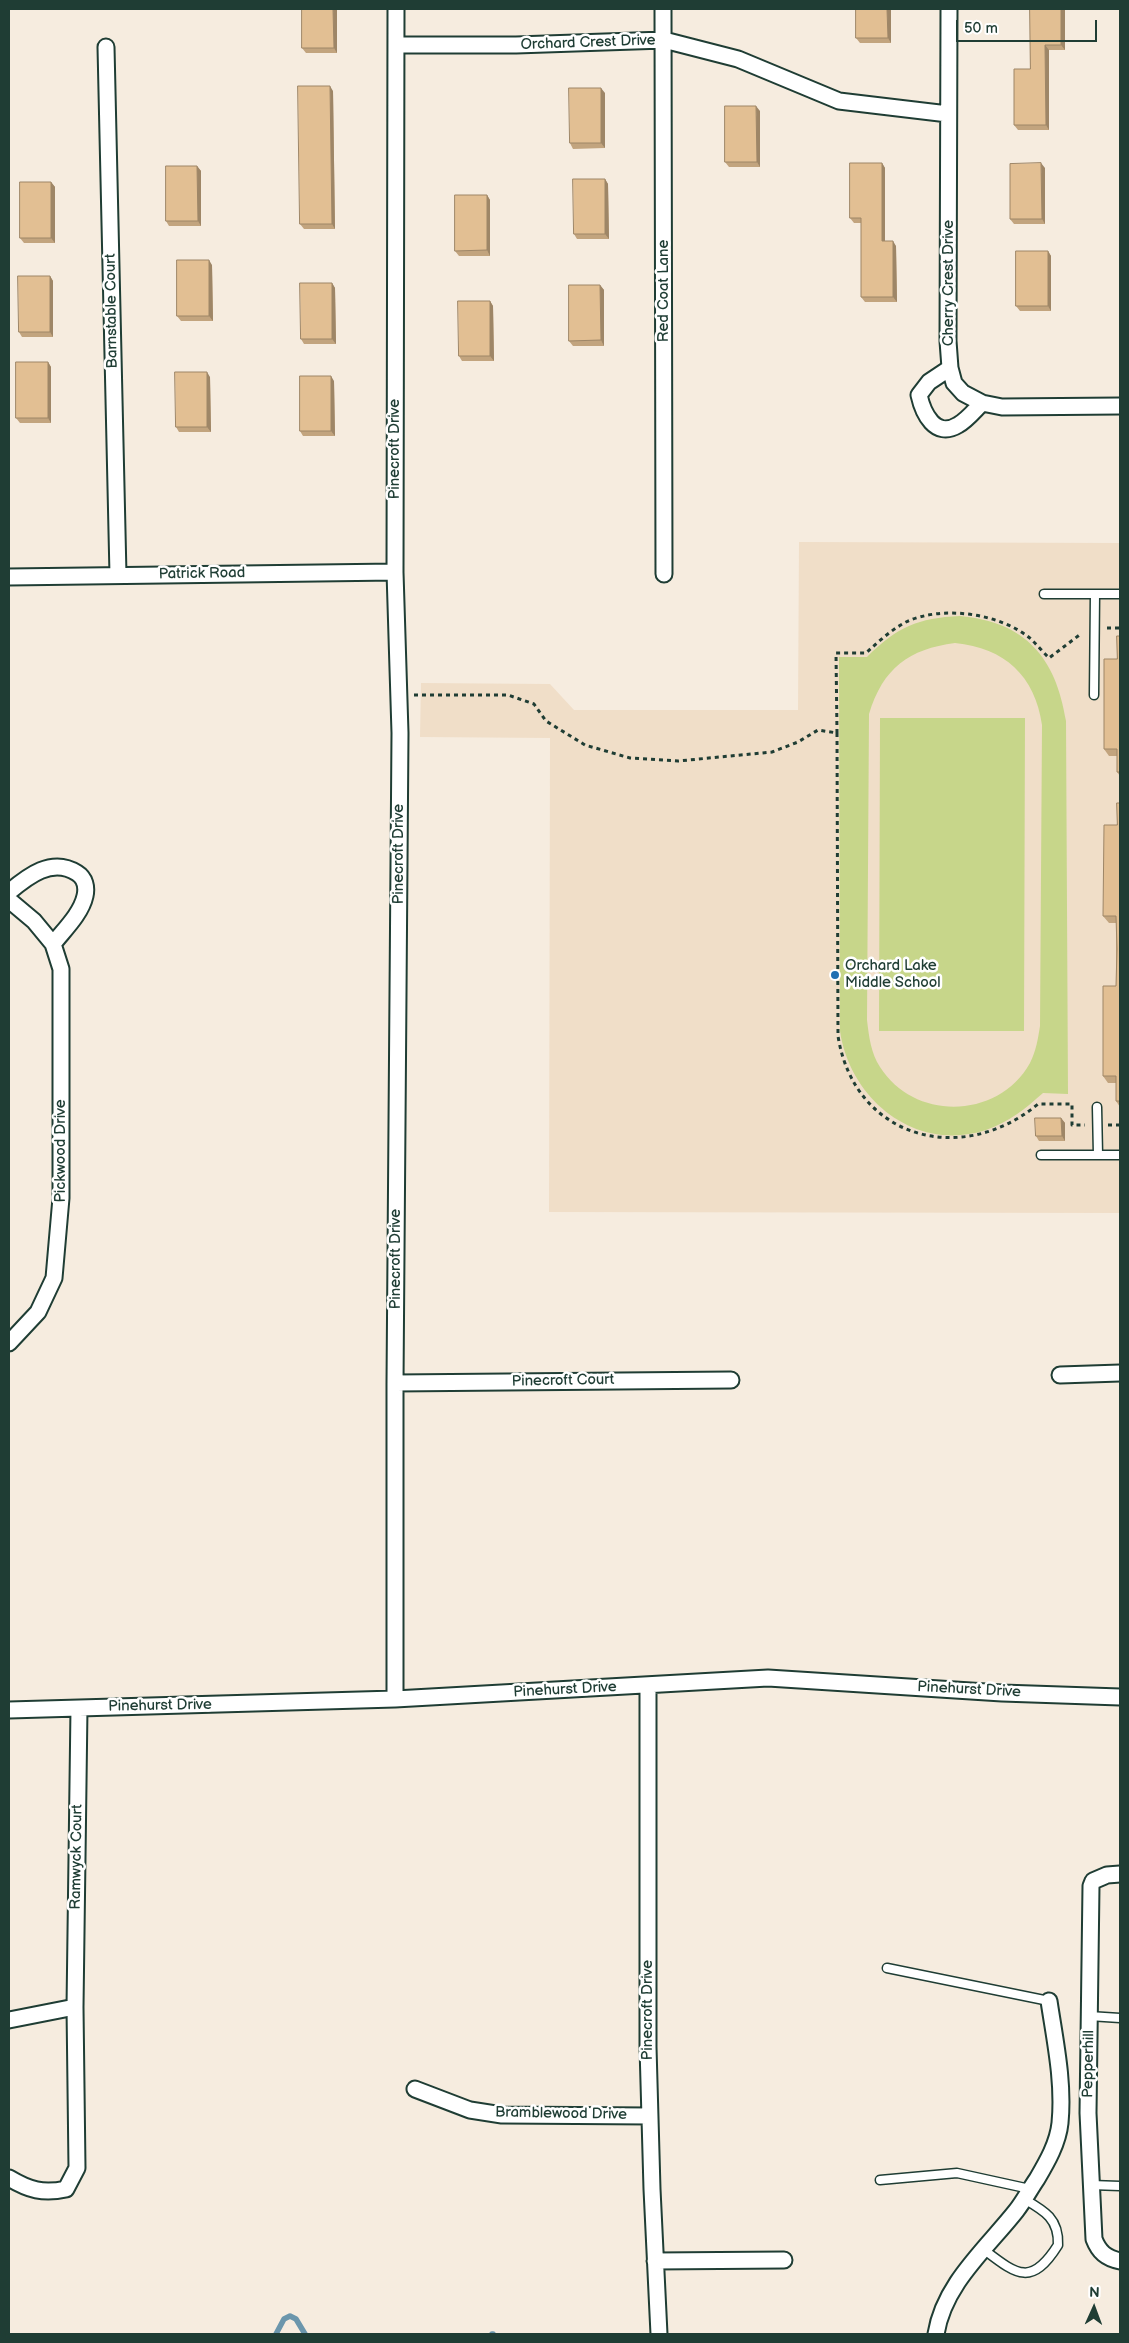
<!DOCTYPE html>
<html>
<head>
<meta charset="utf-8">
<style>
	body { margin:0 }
	#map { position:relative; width:1129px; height:2343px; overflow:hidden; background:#f6ecdf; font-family:"Balsamiq Sans",sans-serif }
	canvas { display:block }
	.frame { position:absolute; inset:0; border:10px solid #1f3d34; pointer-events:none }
	.north { position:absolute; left:1069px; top:2283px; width:50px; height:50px; -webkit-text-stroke:4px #fff; paint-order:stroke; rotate:2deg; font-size:14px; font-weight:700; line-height:20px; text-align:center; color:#1f3d34 }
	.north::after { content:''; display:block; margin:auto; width:18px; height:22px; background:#1f3d34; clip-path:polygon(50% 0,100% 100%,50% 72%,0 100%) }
	.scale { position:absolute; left:956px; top:20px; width:141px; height:22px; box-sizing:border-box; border:2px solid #1f3d34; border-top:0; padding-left:6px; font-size:15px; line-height:18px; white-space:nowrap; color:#1f3d34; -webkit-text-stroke:4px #fff; paint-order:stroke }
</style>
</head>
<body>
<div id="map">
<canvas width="1129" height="2343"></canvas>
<div class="frame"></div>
<div class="north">N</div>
<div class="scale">50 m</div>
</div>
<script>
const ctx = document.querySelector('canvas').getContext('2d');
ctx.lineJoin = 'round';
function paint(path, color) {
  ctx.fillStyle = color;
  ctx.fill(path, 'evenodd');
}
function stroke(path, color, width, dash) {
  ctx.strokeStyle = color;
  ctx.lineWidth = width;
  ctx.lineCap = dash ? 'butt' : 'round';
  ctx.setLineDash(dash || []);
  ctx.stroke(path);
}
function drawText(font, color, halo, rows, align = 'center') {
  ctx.font = font + ' "Balsamiq Sans",sans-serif';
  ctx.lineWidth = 5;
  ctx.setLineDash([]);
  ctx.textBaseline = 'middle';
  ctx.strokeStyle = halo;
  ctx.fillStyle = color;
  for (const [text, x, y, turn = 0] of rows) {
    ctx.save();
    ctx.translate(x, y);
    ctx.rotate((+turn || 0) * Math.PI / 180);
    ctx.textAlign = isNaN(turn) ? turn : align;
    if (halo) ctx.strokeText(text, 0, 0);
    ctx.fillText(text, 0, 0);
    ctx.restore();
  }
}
paint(new Path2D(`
	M799 542 1120 543V1213L549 1212 550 738 420 737 421 683 550 684 574 710H798Z`), '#f0dec8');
paint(new Path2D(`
	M960 616C1026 622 1056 658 1066 721L1068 1094 1043 1093C1025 1109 1009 1122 986 1130 916 1153 850 1100 840 1031L839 657H867C897 627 918 618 960 616ZM955 643C1005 648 1035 676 1042 725L1040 1026C1038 1039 1036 1051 1030 1063 999 1119 915 1122 880 1067 871 1053 869 1037 867 1020L869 714C883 668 909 649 955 643Z
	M880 718H1025L1024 1031H879Z`), '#c7d68a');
stroke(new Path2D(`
	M276 2334 284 2319 290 2316 296 2319 305 2334
	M492 2334H493`), '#6b96ac', 5.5);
const service = new Path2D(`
	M1044 594H1120
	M1094 695 1095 594
	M1097 1107 1098 1155
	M1041 1155H1120
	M887 1968 1049 2001
	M1089 2016 1120 2018
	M880 2180 957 2173 1030 2189
	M1091 2185 1120 2186
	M983 2249C1016 2274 1031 2288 1058 2245 1059 2219 1045 2211 1024 2199`);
const minor = new Path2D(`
	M663 9 664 574
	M949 9 948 341 950 368 954 383 963 393 982 403 1002 407 1120 406
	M396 45H516L664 40 738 59 839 101 948 114
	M106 47 118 575
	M950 368 929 382 919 395C923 413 935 439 958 425 967 420 974 411 982 403
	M9 577 395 572
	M9 892C28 876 52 857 77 873 85 878 87 887 85 896 81 914 64 930 53 944
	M9 900 34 921 53 944 61 969V1198L54 1278 38 1312 9 1343
	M1060 1375 1120 1373
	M395 1383 731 1380
	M648 1686V2047L652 2189 659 2334
	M395 1699V1383L400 733 395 572 396 9
	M9 1710 395 1699 768 1678 1002 1693 1120 1697
	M1120 1874 1107 1875 1093 1881 1091 1886 1088 2113 1094 2239C1099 2252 1106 2258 1120 2261
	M75 2007 79 1708
	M9 2020 75 2007 77 2168 66 2189C43 2194 29 2190 9 2178
	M415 2089 470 2110 502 2115 650 2116
	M655 2261 784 2260
	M936 2334C944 2284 986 2249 1016 2211 1024 2201 1030 2189 1037 2179 1047 2162 1058 2143 1060 2123 1064 2082 1055 2041 1049 2001`);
stroke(service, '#1f3d34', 11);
stroke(minor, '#1f3d34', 19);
stroke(new Path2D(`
	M1107 628H1120
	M414 695H508L534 704 546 721 585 745 630 758 678 761 772 752 798 742 818 730 837 733 836 653H866C878 642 891 630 906 622 942 605 1000 613 1031 639 1037 645 1043 652 1049 658L1082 633
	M837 733 838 1036C854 1138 961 1168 1038 1104H1072V1125H1085
	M1108 1125H1120`), '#1f3d34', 3, [4, 4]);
stroke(service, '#fff', 8);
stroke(minor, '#fff', 15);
paint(new Path2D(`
	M337 9V53H306L302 48Z
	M856 9H891V43H860L856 38Z
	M1065 9V50H1049V130H1018L1014 125 1030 69Z
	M333 91 335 229H304L300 224Z
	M605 93V148L573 149 570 143Z
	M760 111V167H729L725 162Z
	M882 163 885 168V241L896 246 897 302H865L861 297V223H854L850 218Z
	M197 166 201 171V226H169L166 221Z
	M1045 168V224H1014L1010 219Z
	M605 179 608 184 609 239H577L574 234Z
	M51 182 55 187V243H24L20 238Z
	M487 195 490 200V256H459L455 251Z
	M1048 251 1051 256V311H1020L1016 306Z
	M212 265 213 321H181L177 316Z
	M50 276 53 281V337H22L19 332Z
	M332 283 335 288 336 344H304L301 339Z
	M600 285 604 290V346H573L569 341Z
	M490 301 493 306 494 361H462L459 356Z
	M48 362 51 367V423H20L16 418Z
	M210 377 211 432H179L176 427Z
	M334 381 335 436H303L300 431Z
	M1120 636V776L1117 772V756H1109L1104 749Z
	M1120 803V1107L1116 1101V1083H1108L1103 1076 1116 986V923H1109L1103 916Z
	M1061 1118 1065 1123V1141H1039L1036 1136Z`), '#c2a47e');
paint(new Path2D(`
	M333 9H337V53L334 48Z
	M887 9H891V43L888 38Z
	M1061 9H1065V50L1061 45Z
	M1045 45 1049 50V130L1046 125Z
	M330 86 333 91 335 229 332 224Z
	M601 88 605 93V148L601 143Z
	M756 106 760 111V167L757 162Z
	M882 163 885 168V246L882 241Z
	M1041 163 1045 168V224L1042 219Z
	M197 166 201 171V226L198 221Z
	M605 179 608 184 609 239 605 234Z
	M51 182 55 187V243L51 238Z
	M487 195 490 200V256L487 250Z
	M893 241 896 246 897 302 893 297Z
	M1048 251 1051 256V311L1048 306Z
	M209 260 212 265 213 321 209 316Z
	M50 276 53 281V337L50 332Z
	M332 283 335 288 336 344 332 339Z
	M600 285 604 290V346L601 340Z
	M490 301 493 306 494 361 490 356Z
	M48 362 51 367V423L48 418Z
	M207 372 210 377 211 432 207 427Z
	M331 376 334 381 335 436 331 431Z
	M1061 1118 1065 1123V1141L1062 1136Z`), '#9e8667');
const building = new Path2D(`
	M302 9H333L334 48H302Z
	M856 9H887L888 38H856Z
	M1030 9H1061V45H1045L1046 125H1014V69H1030Z
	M298 86H330L332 224H300Z
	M569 88H601V143H570Z
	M725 106H756L757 162H725Z
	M850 163H882V241H893V297H861V218H850Z
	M1041 163 1042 219H1010V164Z
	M166 166H197L198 221H166Z
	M573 179H605V234H574Z
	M20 182H51V238H20Z
	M455 195H487V250L455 251Z
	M1016 251H1048V306H1016Z
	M177 260H209V316H177Z
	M18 276H50V332H19Z
	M300 283H332V339H301Z
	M569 285H600L601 340 569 341Z
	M458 301H490V356H459Z
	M16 362H48V418H16Z
	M175 372H207V427H176Z
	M300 376H331V431H300Z
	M1117 636H1120V772H1117V749H1104V659H1117Z
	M1117 803H1120V1101H1116V1076H1103V986H1116L1117 949 1116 916H1103L1104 825H1117Z
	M1035 1118H1061L1062 1136H1036Z`);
paint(building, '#e2bf93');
stroke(building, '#9e8667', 1);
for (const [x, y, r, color] of [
	[835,975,5,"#1f6fb2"]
]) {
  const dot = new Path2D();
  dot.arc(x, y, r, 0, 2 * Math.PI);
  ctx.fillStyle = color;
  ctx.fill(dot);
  stroke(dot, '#fff', 2);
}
drawText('15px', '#1f3d34', '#fff', [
	["Orchard Crest Drive",588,43,-2],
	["Cherry Crest Drive",949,283,-90],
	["Red Coat Lane",664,291,-90],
	["Barnstable Court",112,311,-91],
	["Pinecroft Drive",395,449,-90],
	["Patrick Road",202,574,-1],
	["Pinecroft Drive",399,854,-90],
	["Pickwood Drive",61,1151,-90],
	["Pinecroft Drive",396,1259,-90],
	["Pinecroft Court",563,1381,-1],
	["Pinehurst Drive",565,1690,-3],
	["Pinehurst Drive",969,1690,3],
	["Pinehurst Drive",160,1706,-1],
	["Ramwyck Court",77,1857,-89],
	["Pinecroft Drive",648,2010,-90],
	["Pepperhill",1089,2064,-89],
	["Bramblewood Drive",561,2114,1]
]);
drawText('15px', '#1f3d34', '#fff', [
	["Orchard Lake",845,966],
	["Middle School",845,983]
], 'left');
</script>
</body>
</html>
